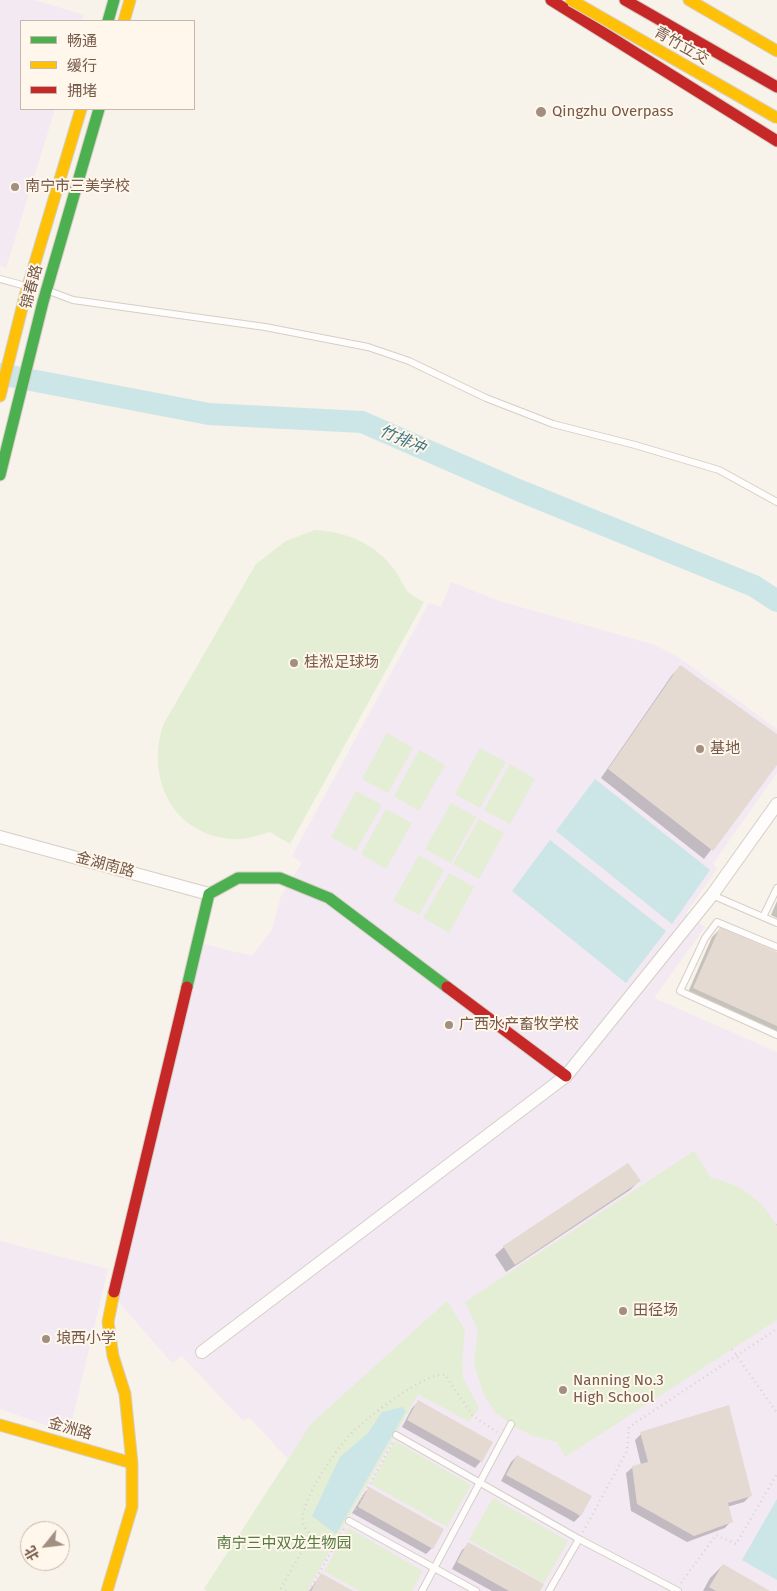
<!DOCTYPE html>
<html>
<head>
<meta charset="utf-8">
<style>
	body { margin:0 }
	#map { position:relative; width:777px; height:1591px; overflow:hidden; background:#f7f2ea; font-family:"Fira Sans","Noto Sans SC",sans-serif }
	canvas { display:block }
	.legend { position:absolute; left:20px; top:20px; width:175px; height:90px; box-sizing:border-box; background:#fff7eb; border:1px solid #c8b8ab; margin:0; padding:6px 9px; list-style:none; font-size:15px; color:#75594a }
	.legend li { display:flex; align-items:center; gap:10px; height:25px }
	.legend b { width:25px; border:1px solid #c8b8ab }
	.north { position:absolute; left:20px; top:1521px; width:50px; height:50px; box-sizing:border-box; background:#fff7eb; border:1px solid #c8b8ab; border-radius:50%; rotate:241deg; font-size:14px; font-weight:700; line-height:20px; text-align:center; color:#75594a }
	.north::after { content:''; display:block; margin:auto; width:18px; height:22px; background:#a28f82; clip-path:polygon(50% 0,100% 100%,50% 72%,0 100%) }
</style>
</head>
<body>
<div id="map">
<canvas width="777" height="1591"></canvas>
<ul class="legend">
<li><b style="height:6px;background:#4caf50"></b>畅通</li>
<li><b style="height:6px;background:#ffc107"></b>缓行</li>
<li><b style="height:6px;background:#c62828"></b>拥堵</li>
</ul>
<div class="north">北</div>
</div>
<script>
const ctx = document.querySelector('canvas').getContext('2d');
ctx.lineJoin = 'round';
function paint(path, color) {
  ctx.fillStyle = color;
  ctx.fill(path, 'evenodd');
}
function stroke(path, color, width, dash) {
  ctx.strokeStyle = color;
  ctx.lineWidth = width;
  ctx.lineCap = dash ? 'butt' : 'round';
  ctx.setLineDash(dash || []);
  ctx.stroke(path);
}
function drawText(font, color, halo, rows, align = 'center') {
  ctx.font = font + ' "Fira Sans","Noto Sans SC",sans-serif';
  ctx.lineWidth = 4;
  ctx.setLineDash([]);
  ctx.textBaseline = 'middle';
  ctx.strokeStyle = halo;
  ctx.fillStyle = color;
  for (const [text, x, y, turn = 0] of rows) {
    ctx.save();
    ctx.translate(x, y);
    ctx.rotate((+turn || 0) * Math.PI / 180);
    ctx.textAlign = isNaN(turn) ? turn : align;
    if (halo) ctx.strokeText(text, 0, 0);
    ctx.fillText(text, 0, 0);
    ctx.restore();
  }
}
paint(new Path2D(`
	M0 0H34L84 15 81 21H21V109H55L6 268 0 265Z
	M451 582 499 601 655 645 678 657 777 729V773L719 855 713 864 717 869 686 913 705 927 654 998 777 1052V1591H207L204 1589 288 1459 249 1417 243 1421 182 1356 172 1363 117 1300 203 944 252 956 272 930 281 896 302 863 292 856 429 603 441 607Z
	M0 1241 108 1269 69 1433 0 1409Z`), '#f3e9f2');
paint(new Path2D(`
	M315 530C347 532 377 544 396 572 407 590 404 592 424 602L290 844 270 832C258 835 246 840 233 839 172 835 146 778 163 725L256 564 286 541Z
	M387 733 413 748 388 793 362 779Z
	M480 748 506 762 480 808 455 794Z
	M419 750 445 765 419 811 394 796Z
	M510 764 535 779 510 824 484 810Z
	M356 791 382 805 356 851 331 837Z
	M451 803 476 817 451 863 425 849Z
	M386 809 412 823 386 869 361 854Z
	M479 819 504 833 479 879 453 864Z
	M419 855 444 870 419 915 393 901Z
	M449 873 474 887 449 933 423 918Z
	M694 1151 711 1178C739 1183 765 1201 777 1228V1320L565 1457 557 1442 533 1436 515 1427 495 1412 484 1395 474 1364 478 1330 465 1302Z
	M447 1301 465 1330 462 1361 463 1378 479 1408 469 1422 418 1394 307 1591H207L204 1589 311 1424Z
	M395 1441 471 1485 447 1527 371 1484Z
	M493 1498 568 1541 544 1583 469 1540Z
	M348 1528 423 1571 412 1591H360L324 1571Z`), '#e3eed5');
paint(new Path2D(`
	M595 779 710 870 672 924 556 831Z
	M550 840 666 931 626 983 512 891Z
	M402 1407 406 1411 336 1534 312 1516 340 1457 368 1433 382 1412Z
	M777 1499V1580L742 1560Z`), '#cce5e7');
paint(new Path2D(`
	M681 666 777 735V763L704 859 601 778 672 675Z
	M777 901V918L771 915Z
	M721 928 777 954V1038L686 997 712 937Z
	M639 1181 630 1190 506 1272 495 1255 504 1247Z
	M418 1402 481 1461 475 1468 402 1427 412 1408Z
	M641 1434 751 1495 744 1502 727 1507 731 1521 725 1528 687 1542 631 1511 626 1473 633 1467 641 1465 635 1440Z
	M517 1456 580 1516 574 1522 501 1481 511 1462Z
	M369 1488 432 1548 426 1554 352 1513 363 1495Z
	M469 1544 538 1591H492L452 1569 462 1550Z
	M723 1565 768 1591H703L710 1578Z
	M321 1575 350 1591H309Z`), '#0003');
stroke(new Path2D(`
	M0 374 209 414 362 422 518 490 754 586 777 601`), '#cce5e7', 22);
paint(new Path2D(`
	M680 665 777 734V765L713 851 608 769Z
	M720 927 777 952V1026L693 988Z
	M628 1163 641 1181 515 1265 503 1246Z
	M418 1400 493 1442 482 1462 407 1420Z
	M729 1405 752 1496 728 1503 733 1522 694 1536 637 1504 632 1466 648 1462 640 1432Z
	M517 1455 592 1496 581 1516 506 1475Z
	M369 1487 444 1529 433 1549 358 1507Z
	M468 1542 544 1584 540 1591H509L457 1562Z
	M723 1564 770 1591H716L709 1587Z
	M321 1573 353 1591H311Z`), '#e4dad2');
const lane = new Path2D(`
	M0 279 26 286
	M49 291 73 300 265 327 368 347 409 361 486 398 553 424 635 445 719 470 777 502
	M712 895 777 923
	M763 917 777 888
	M777 947 717 922 705 938 680 991 777 1035
	M396 1435 579 1539 549 1591
	M349 1521 476 1591
	M579 1539 678 1591
	M422 1591 511 1424`);
const street = new Path2D(`
	M0 837 209 894
	M202 1352 566 1076 712 895 777 804`);
const fast = new Path2D(`
	M108 21 114 0
	M0 475 43 302 99 109
	M187 987 209 894 238 878H280L329 898 447 987`);
const slow = new Path2D(`
	M689 0 777 51
	M124 21 130 0
	M0 396 25 296 81 109
	M0 1425 132 1463
	M107 1591 132 1507V1463L125 1394 113 1356 108 1322 114 1292`);
const jam = new Path2D(`
	M551 0 777 141
	M625 0 777 87
	M447 987 566 1076
	M114 1292 187 987`);
stroke(lane, '#d6cec7', 8);
stroke(street, '#d6cec7', 14);
stroke(fast, '#d6cec6', 13);
stroke(slow, '#d6cec6', 13);
stroke(jam, '#d6cec6', 13);
stroke(new Path2D(`
	M776 1225 777 1224
	M732 1349 777 1413
	M353 1514 393 1442
	M583 1532 627 1451 629 1427 777 1329
	M681 1583 716 1535 736 1544 777 1474
	M286 1591 281 1588 311 1535C308 1532 304 1527 303 1523 299 1502 335 1451 349 1436 362 1421 427 1370 445 1375L473 1416 497 1432
	M309 1591 344 1529`), '#dad2ce', 2.5, [1, 4]);
stroke(lane, '#fefdfc', 6);
stroke(street, '#fefdfc', 12);
stroke(fast, '#4caf50', 11);
stroke(slow, '#ffc107', 11);
stroke(jam, '#c62828', 11);
const slowBridge = new Path2D(`
	M571 0 777 118`);
stroke(slowBridge, '#d8cfc9', 13, []);
stroke(slowBridge, '#ffc107', 11);
for (const [x, y, r, color] of [
	[541,112,6,"#a28f82"],
	[15,187,5,"#a28f82"],
	[294,663,5,"#a28f82"],
	[700,749,5,"#a28f82"],
	[449,1025,5,"#a28f82"],
	[623,1311,5,"#a28f82"],
	[46,1339,5,"#a28f82"],
	[563,1390,5,"#a28f82"]
]) {
  const dot = new Path2D();
  dot.arc(x, y, r, 0, 2 * Math.PI);
  ctx.fillStyle = color;
  ctx.fill(dot);
  stroke(dot, '#fff7eb', 2);
}
drawText('15px', '#75594a', '#fff7eb', [
	["青竹立交",681,46,30],
	["锦春路",32,287,-75],
	["金湖南路",105,865,15],
	["金洲路",70,1429,16]
]);
drawText('15px', '#75594a', '#fff7eb', [
	["Qingzhu Overpass",552,112],
	["南宁市三美学校",25,187],
	["桂淞足球场",304,663],
	["基地",710,749],
	["广西水产畜牧学校",459,1025],
	["田径场",633,1311],
	["埌西小学",56,1339],
	["Nanning No.3",573,1381],
	["High School",573,1398]
], 'left');
drawText('15px', '#547b42', '#fff7eb', [
	["南宁三中双龙生物园",284,1544]
]);
drawText('italic 16px', '#407782', '#fff7eb', [
	["竹排冲",402,440,23]
]);
</script>
</body>
</html>
